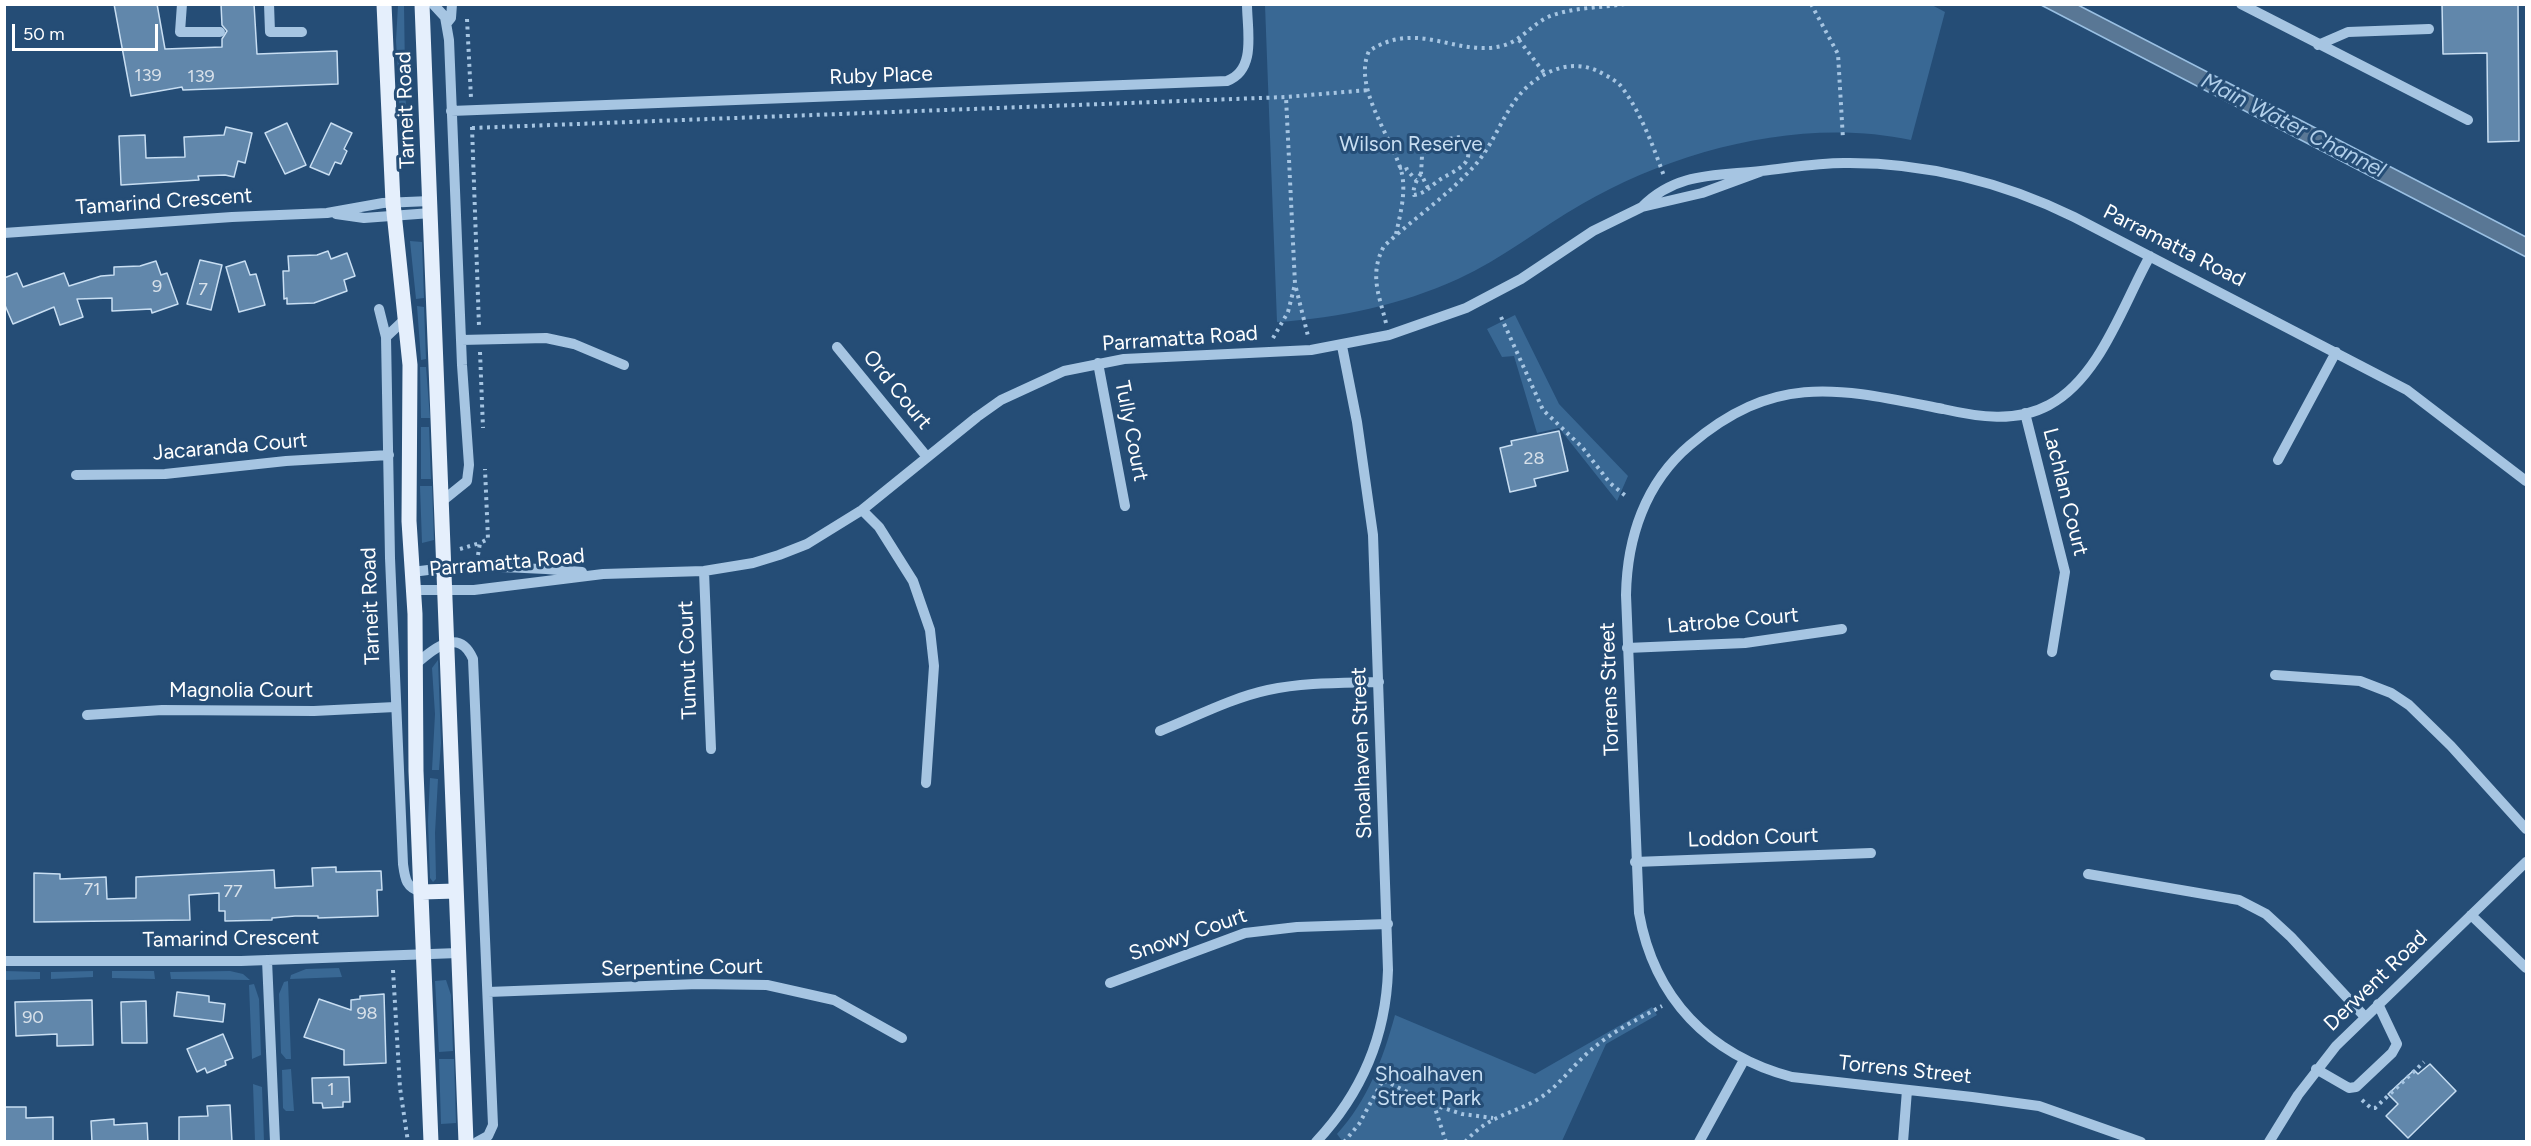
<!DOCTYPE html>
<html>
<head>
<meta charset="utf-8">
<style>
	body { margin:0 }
	#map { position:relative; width:2531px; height:1146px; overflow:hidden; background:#254d76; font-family:Figtree,sans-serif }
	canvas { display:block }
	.frame { position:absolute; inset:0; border:6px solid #fff; pointer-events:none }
	.scale { position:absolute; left:12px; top:24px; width:146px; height:27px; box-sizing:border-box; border:3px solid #fff; border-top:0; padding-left:8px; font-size:18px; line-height:21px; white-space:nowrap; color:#fff; -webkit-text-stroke:4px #254d76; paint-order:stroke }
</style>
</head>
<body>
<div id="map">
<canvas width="2531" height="1146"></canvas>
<div class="frame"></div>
<div class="scale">50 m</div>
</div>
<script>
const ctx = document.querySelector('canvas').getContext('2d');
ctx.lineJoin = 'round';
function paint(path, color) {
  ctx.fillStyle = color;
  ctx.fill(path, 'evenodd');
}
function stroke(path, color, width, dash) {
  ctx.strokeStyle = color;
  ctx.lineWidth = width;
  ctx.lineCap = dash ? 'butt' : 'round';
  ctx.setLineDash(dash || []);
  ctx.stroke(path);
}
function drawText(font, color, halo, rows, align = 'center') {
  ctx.font = font + ' Figtree,sans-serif';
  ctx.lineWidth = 6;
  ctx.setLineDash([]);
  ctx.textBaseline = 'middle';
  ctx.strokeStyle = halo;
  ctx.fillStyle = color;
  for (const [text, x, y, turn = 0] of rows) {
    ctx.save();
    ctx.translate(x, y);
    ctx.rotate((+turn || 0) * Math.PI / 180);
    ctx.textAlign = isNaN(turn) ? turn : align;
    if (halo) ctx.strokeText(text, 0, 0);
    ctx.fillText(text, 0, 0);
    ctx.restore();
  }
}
paint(new Path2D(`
	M1930 4 1945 12 1911 140C1803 117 1677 149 1582 204 1540 228 1502 259 1458 279 1400 305 1340 318 1277 322L1265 5Z
	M398 5H404L405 71 398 72 396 41Z
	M398 78 405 79 408 163H402Z
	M410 241 422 242 424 298 416 299Z
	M417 306 424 307 426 359 421 360Z
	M1515 315 1559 404 1628 476 1617 501 1559 428 1537 433 1514 356 1502 357 1487 329Z
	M420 367H426L430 418H421Z
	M421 427H429L431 479H421Z
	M420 486H432L434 540 422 543Z
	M438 660 441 743 439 770H432L435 714 432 668Z
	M430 778 438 779 435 833 436 879 433 882 430 878 428 821Z
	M339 968 342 977 290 979 291 975 306 969Z
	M5 971 40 972V979L5 980Z
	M93 971V977L51 979V972Z
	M112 971H154L155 979 112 978Z
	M230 971 243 974 250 980 171 979 170 972Z
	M446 980 451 995 453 1051 439 1052 435 981Z
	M288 981 291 1059H286L281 1053 279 994 284 982Z
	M254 984 259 999 261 1055 252 1059 249 985Z
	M1652 1007 1657 1015 1606 1044 1562 1141 1343 1142 1337 1134C1368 1100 1383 1059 1395 1015L1535 1074Z
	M439 1059H454L456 1123 441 1124Z
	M291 1069 294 1111H286L283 1108 282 1070Z
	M253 1084 262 1087 264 1141H255Z`), '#396894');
const water = new Path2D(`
	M2041 5H2078L2526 237V257Z`);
paint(water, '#597795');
stroke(water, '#9ac0e3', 1.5);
const building = new Path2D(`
	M114 4H157L165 49 222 47V39L227 31 222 25 221 4H254L257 54 337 51 338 84 183 90 182 87 131 96Z
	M2442 4H2518L2519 141 2488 142 2487 53 2443 54Z
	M287 123 306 165 285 174 265 133Z
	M331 123 352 133 344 149 347 151 341 164 335 162 329 175 310 167Z
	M226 127 252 133 245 163 238 161 234 177 225 175 198 176 199 180 121 185 119 136 145 135 146 158 185 157 184 137 224 135Z
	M328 251 331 259 347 253 355 276 344 280 347 291 314 303 287 304V298L284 299 283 271H289L288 256 317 255Z
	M200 260 222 265 211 310 187 304Z
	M156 261 161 275 167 273 178 304 152 313 151 309 112 311V298L77 299 83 317 60 325 54 307 13 324 4 303V278L17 273 23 287 64 273 69 286 101 276 114 275V267L140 266Z
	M245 261 250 275 256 274 265 305 239 312 226 267Z
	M1559 431 1568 471 1534 479 1536 486 1510 492 1500 448 1512 445 1511 441Z
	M336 867V872L381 871 382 890H377L378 916 318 918V916H295L272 918V920L225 921V911H219V893L189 895 190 920 34 922V873L60 874V879L106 877 107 899 136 898V877L274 870 275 888 313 886 312 868Z
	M177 992 209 996V1002L225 1004 223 1022 174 1016Z
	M384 994 386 1063 344 1065V1050L304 1037 319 999 351 1010V1000L360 999V996Z
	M92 1000 93 1045 57 1046V1034L16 1036 15 1002Z
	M146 1001 147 1043H122L121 1002Z
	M223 1034 233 1058 225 1061 226 1065 207 1073 205 1068 197 1072 187 1049Z
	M2430 1064 2456 1091 2408 1138 2386 1116 2398 1104 2388 1094 2414 1070 2418 1074Z
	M349 1077 350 1102H343V1107L323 1108 322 1103H313L312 1078Z
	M230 1105 232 1142H179V1117L208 1116 207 1106Z
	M4 1107H26V1118L53 1117V1142H4Z
	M114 1119V1125L147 1123 148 1142H92L91 1121Z`);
paint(building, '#6187ab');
stroke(building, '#c8def2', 1.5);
stroke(new Path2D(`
	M1811 4 1838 54 1843 139
	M467 19 471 98
	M1519 40 1545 74
	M472 127 479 326
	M472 128 1286 97 1369 90
	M1468 149 1481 148 1486 152
	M1399 168 1406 167 1407 170 1416 180
	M1421 174C1417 178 1412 190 1414 195 1424 194 1430 187 1438 181 1455 169 1482 164 1460 137L1448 139 1434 148 1426 150 1422 156 1421 174 1428 188
	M1396 234C1400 215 1406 194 1402 174 1393 138 1352 88 1369 51 1418 19 1455 57 1502 46 1521 41 1531 25 1548 17 1572 7 1600 8 1625 4
	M1296 288 1308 336
	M1501 317 1543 410 1582 447 1610 483 1627 497
	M1386 323C1379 295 1369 274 1384 246 1414 218 1449 195 1476 164 1496 141 1505 107 1527 87 1549 67 1578 58 1605 75 1611 78 1616 81 1620 85 1640 110 1653 146 1664 176
	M1273 338 1288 312 1295 284 1286 97
	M480 352 483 428
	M460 549 480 543
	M478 555 480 543 488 539 485 469
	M393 970 400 1088 408 1142
	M2362 1100 2371 1108H2375L2424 1062
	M1344 1142 1359 1124 1383 1080 1434 1105
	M1446 1142 1434 1105 1462 1114 1493 1118
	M1465 1142C1490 1114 1512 1115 1540 1098 1560 1085 1573 1065 1591 1050 1611 1032 1638 1019 1662 1006`), '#a6c5e2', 4, [3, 4.5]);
stroke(new Path2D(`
	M182 4 180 32H220
	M269 4 270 32H302
	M433 4 445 17 449 40 462 365 469 465 467 481 441 502
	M2241 4 2468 120
	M447 23 451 18 452 4
	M2318 45 2348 32 2429 29
	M451 111 1227 81C1257 70 1247 30 1247 4
	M1642 207C1676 172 1716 176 1761 171 1789 168 1816 163 1844 163 1923 162 2003 182 2074 217L2407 390 2526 481
	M336 214 364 218 431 213
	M4 233 232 217 327 213 383 203 430 201
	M379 309 386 337
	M406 318 386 337 390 558 403 864C405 879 406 888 422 892
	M461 340 546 338 574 344 624 365
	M837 347 927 457
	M1098 363 1125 506
	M2025 413 2065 572 2052 652
	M2278 460 2336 352
	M76 475 165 474 286 461 389 455
	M862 510 879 527 913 581 930 630 934 666 926 783
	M704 571 711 749
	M412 572C470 564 524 567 582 572
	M414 590H474L603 574 704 571 753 563 779 555 807 544 862 510 977 417 1001 400 1064 371 1124 359 1311 350 1389 335 1466 308 1521 279 1593 231 1642 207 1702 193 1762 171
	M1627 648 1745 643 1842 629
	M416 664C434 648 459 627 473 659L493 1125 488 1136 477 1142
	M2275 675 2360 681 2391 693 2409 705 2451 746 2526 829
	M87 715 162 710 314 711 395 707
	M1160 731C1195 717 1231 698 1268 690 1304 682 1342 683 1379 682
	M1635 862 1871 853
	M2088 874 2239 900 2266 914 2291 937 2365 1017
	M2471 915 2526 968
	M267 960 275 1142
	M4 961H241L458 953
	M1110 983 1245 933 1297 927 1388 924
	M488 992 698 984 767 985 834 1000 902 1038
	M2316 1069 2349 1088 2356 1087 2392 1053 2397 1044 2378 1004
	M1316 1142C1361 1094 1386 1036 1388 970L1373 535 1357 422 1342 346
	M1699 1142 1744 1060
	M1903 1142 1907 1090
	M2141 1142 2039 1106 1972 1097 1792 1077C1709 1055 1654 998 1639 913L1626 595C1627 538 1645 483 1690 445 1777 371 1841 389 1943 409 1978 417 2016 423 2049 405 2100 378 2123 304 2150 256
	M2269 1142 2298 1095 2336 1046 2526 862`), '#a6c5e2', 10);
stroke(new Path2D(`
	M384 4 393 203 410 365 409 521 415 614 416 771 431 1142
	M422 4 466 1142
	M422 892 456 891`), '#e5effc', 15);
drawText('18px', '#d8e1ea', null, [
	["139",148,76],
	["139",201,77],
	["9",157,287],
	["7",203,290],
	["28",1534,459],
	["71",92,890],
	["77",233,892],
	["98",367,1014],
	["90",33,1018],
	["1",331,1090]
]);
drawText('21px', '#fff', '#254d76', [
	["Ruby Place",881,76,-2],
	["Tarneit Road",406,110,-92],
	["Tamarind Crescent",164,202,-4],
	["Parramatta Road",2174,246,27],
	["Parramatta Road",1180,339,-4],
	["Ord Court",897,390,51],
	["Tully Court",1131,431,79],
	["Jacaranda Court",230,447,-5],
	["Lachlan Court",2065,492,76],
	["Parramatta Road",507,563,-5],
	["Tarneit Road",371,606,-92],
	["Latrobe Court",1733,621,-5],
	["Tumut Court",688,660,-92],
	["Torrens Street",1610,689,-92],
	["Magnolia Court",241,691],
	["Shoalhaven Street",1362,753,-92],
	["Loddon Court",1753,838,-2],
	["Snowy Court",1188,935,-19],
	["Tamarind Crescent",231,939,-1],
	["Serpentine Court",682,968,-1],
	["Derwent Road",2376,981,-44],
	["Torrens Street",1905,1070,6]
]);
drawText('21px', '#c8def2', '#254d76', [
	["Wilson Reserve",1411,145],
	["Shoalhaven",1429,1075],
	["Street Park",1429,1099]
]);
drawText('italic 22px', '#b1cfea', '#254d76', [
	["Main Water Channel",2293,126,27]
]);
</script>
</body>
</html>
